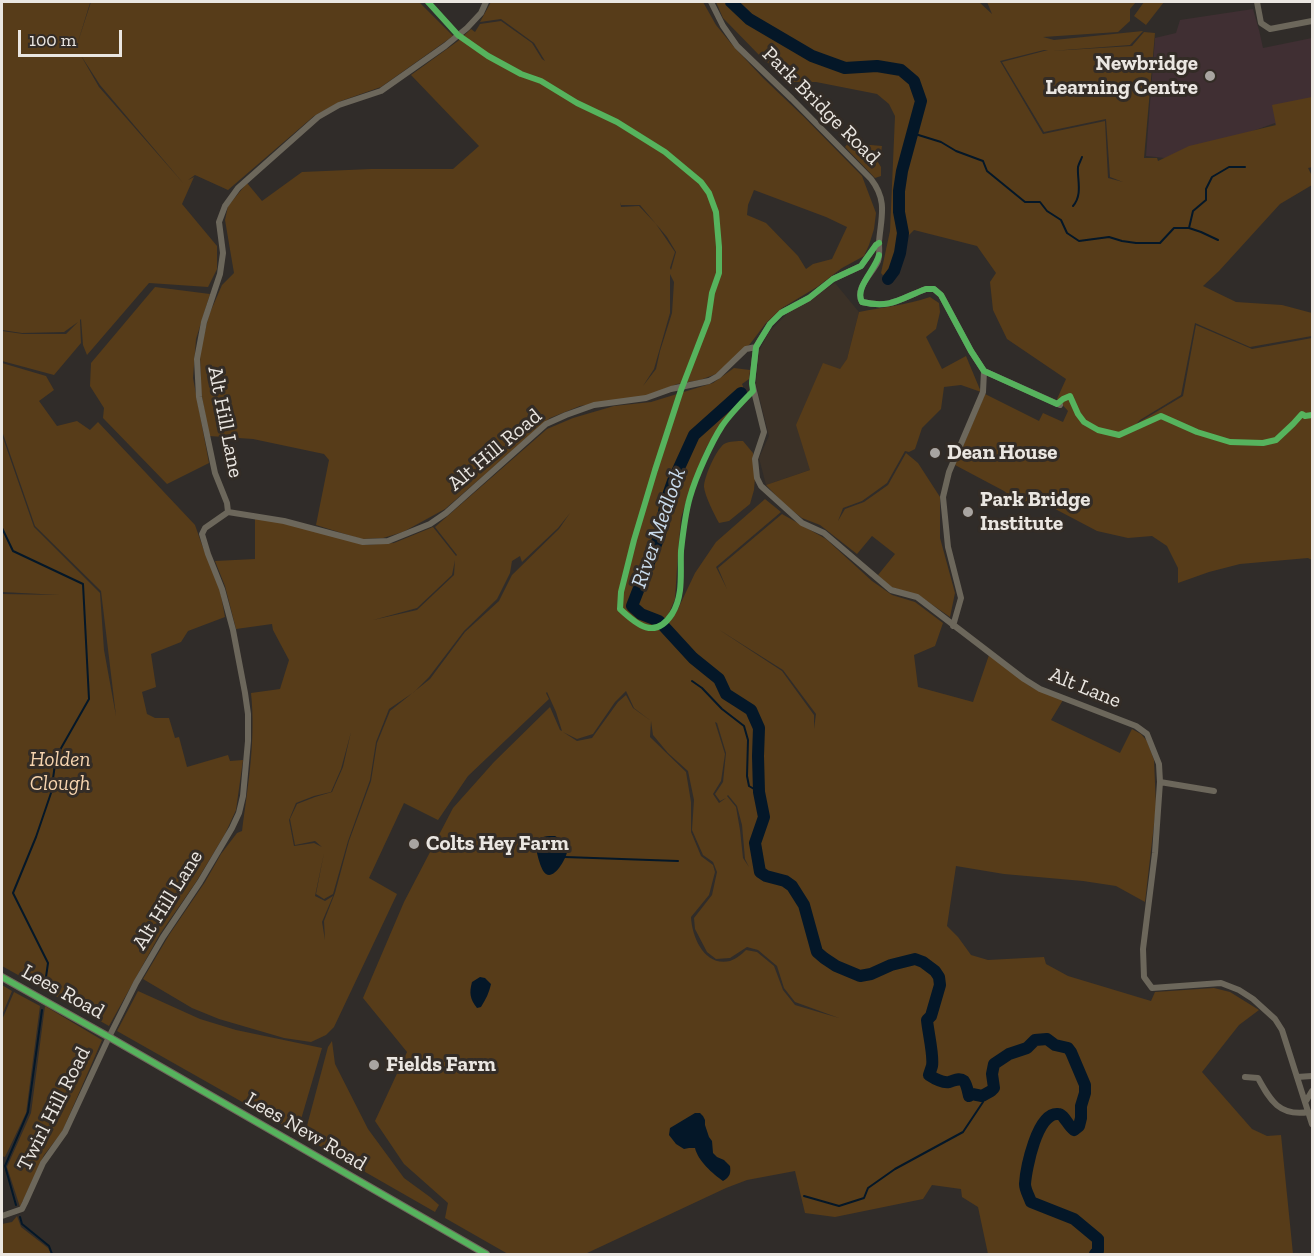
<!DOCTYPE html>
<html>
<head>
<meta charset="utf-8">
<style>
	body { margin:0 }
	#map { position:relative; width:1314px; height:1256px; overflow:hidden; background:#302c29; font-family:"Zilla Slab",serif }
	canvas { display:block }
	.frame { position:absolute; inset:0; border:3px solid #eae6e1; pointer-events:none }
	.scale { position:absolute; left:18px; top:30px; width:104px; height:27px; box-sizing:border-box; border:3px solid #eae6e1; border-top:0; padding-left:8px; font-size:18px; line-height:21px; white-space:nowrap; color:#eae6e1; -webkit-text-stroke:4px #332c26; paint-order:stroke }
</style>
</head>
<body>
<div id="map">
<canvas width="1314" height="1256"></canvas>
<div class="frame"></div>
<div class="scale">100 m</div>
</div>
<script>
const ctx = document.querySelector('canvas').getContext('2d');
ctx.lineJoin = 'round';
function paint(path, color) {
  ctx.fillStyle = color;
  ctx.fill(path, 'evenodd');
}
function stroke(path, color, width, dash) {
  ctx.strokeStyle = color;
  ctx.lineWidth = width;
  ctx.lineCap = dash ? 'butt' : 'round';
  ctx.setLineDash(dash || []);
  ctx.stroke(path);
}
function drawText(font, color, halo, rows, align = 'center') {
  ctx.font = font + ' "Zilla Slab",serif';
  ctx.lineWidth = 6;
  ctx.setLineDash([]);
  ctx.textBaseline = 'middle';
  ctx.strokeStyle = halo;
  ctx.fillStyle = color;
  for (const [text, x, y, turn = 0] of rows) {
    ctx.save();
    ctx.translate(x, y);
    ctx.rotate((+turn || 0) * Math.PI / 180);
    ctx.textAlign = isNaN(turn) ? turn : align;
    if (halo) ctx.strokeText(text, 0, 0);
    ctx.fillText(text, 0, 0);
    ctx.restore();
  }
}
paint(new Path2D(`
	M835 283 859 312 847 359 840 370 810 470 766 485 759 458 769 436 756 384 759 351 769 332 788 313Z`), '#3b3127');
paint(new Path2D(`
	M1253 9 1259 30 1263 48 1312 38V167L1284 172 1275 123 1174 159 1146 156 1155 38 1176 33 1180 20Z`), '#402f33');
paint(new Path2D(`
	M2 2H87L90 3 76 48 91 2H419L453 36 381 87 341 101 314 116 228 190 195 175 188 180 194 177 182 204 217 246V269L208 287 149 283 87 355 83 345 81 319 80 320 81 343 54 375 2 361V331L23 334H66L78 322 64 332 22 333 2 330ZM80 54 100 85 184 184 99 87Z
	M491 2H703L716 25 734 47 763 78 804 117 862 176 876 213 874 229 869 245 864 256 842 268 817 287 782 308 766 323 750 344 716 374 700 380 677 384 647 396 580 406 550 418 445 509 403 532 383 538 361 539 316 525 329 460 324 454 253 439 209 436 201 391 200 351 209 315 222 285 234 273 225 220 228 206 247 183 262 201 302 172 371 169H453L479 146 411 75 458 41 471 29 475 32 480 24 501 21 532 43 542 59 545 61 534 43 501 19 480 22ZM754 190 826 217 847 227 832 259 813 264 806 269 798 256 766 223 747 215 748 205ZM620 202 621 205H640L667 237 676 252 671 270 670 268 675 252 656 224 639 206 621 207ZM670 274 674 282 672 313 660 351 656 369 643 386 654 369 670 313Z
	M716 2H979L992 14 987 2H1136L1130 9V21L1118 32 1043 37 1054 40 1143 31 1130 45 1051 51 1132 46 1144 32 1155 33 1144 158H1157L1158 161 1189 146 1276 125 1272 105 1312 97V167L1308 168 1312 176V185L1280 204 1219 271 1203 286 1236 302 1282 305 1312 313V336L1250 347 1195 323 1181 395 1140 420 1130 431 1141 421 1183 396 1196 325 1252 349 1312 338V560L1308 558 1240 564 1209 572 1178 583V568L1167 546 1152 536 1128 538 1097 531 1040 501 1017 502 1004 491 955 465 985 394 1039 421 1043 413 1063 422 1068 411 1057 399 1066 379 1007 339 993 310 990 282 996 273 977 246 914 230 900 244 890 284 881 273 890 231 895 116 889 104 877 94 816 82H790L760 56 723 18ZM1044 50H1048L1002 62 1044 132 1106 119 1110 177 1123 182 1108 178 1105 121 1043 134 1000 61Z
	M1144 2H1164L1146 25 1134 16Z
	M848 143 882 146 881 153 876 159 881 167V176L875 178 845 147Z
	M155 287 210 294 196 339 193 378 209 463 167 484 103 418 104 408 90 386 91 363Z
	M930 297 939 303 940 312 936 329 926 337 942 369 966 356 981 392 961 385 944 387 941 409 922 428 915 449 909 452 905 451 887 483 862 501 843 508 838 521 845 509 864 502 888 485 906 453 918 463 940 497V538L955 593 950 617 918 595 891 587 878 575 895 554 872 536 857 554 820 525 802 518 785 505 766 485 810 470 796 425 823 363 840 369 847 359 859 312C883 307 907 305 930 297Z
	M2 363 46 376 54 390 39 401 57 426 77 421 90 430 98 422 195 525 202 545 220 590 225 617 188 631 181 642 151 654 156 687 142 692 147 714 155 718H169L175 738 179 737 187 767 228 755 230 761 243 760 236 810 225 834 196 882 160 934 109 1026 2 966V594L60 595 2 592V435L34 527 100 593 104 650 116 716 101 591 35 526 2 431Z
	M734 368 750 370 749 379 742 384 746 394 718 429 706 448 690 489 681 518 678 553 675 599 662 630 677 611 695 573 716 542 765 499 781 512 716 567 727 589 718 568 782 514 826 539 872 581 892 595 915 602 943 623 935 646 914 655 918 687 973 702 989 655 1031 687 1063 700 1051 720 1120 753 1132 729 1141 734 1147 741 1154 760 1156 807 1145 902 1116 886 1083 881 1004 874 956 866 947 926 958 937 971 955 988 960 1044 957 1046 964 1068 976 1151 1001 1155 992 1214 988 1230 992 1259 1010 1239 1025 1202 1072 1252 1129 1267 1136 1281 1135 1293 1254H988L978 1207 962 1197 961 1189 932 1185 923 1199 835 1217 805 1213 795 1171 747 1180 726 1188 585 1254H508L445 1218 448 1203 404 1164 375 1121 407 1052 363 998 404 902 453 808 494 762 550 707 560 730 562 731 556 712 547 692 546 693 549 699 468 776 438 820 404 803 369 878 397 894 334 1027 326 1035 311 1042 284 1038 219 1019 192 1008 143 979 169 935 205 882 221 854 237 833 242 831C248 785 256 740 251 693L280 689 289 660 273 630 272 624 236 629 225 586 215 561 255 559V517L286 523 366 545 394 543 433 527 456 556 457 555 435 527 547 429 573 418 614 406 651 402 713 383ZM570 513 559 529 512 575 499 601 465 632 430 679 390 711 377 743 371 781 349 841 335 893 324 921 325 940 322 922 333 896 325 901 315 896 324 853 316 894 324 899 333 894 348 841 370 780 376 742 389 709 414 692 429 677 464 631 497 599 510 573 512 561 520 556 522 562 558 528ZM455 560 454 575 417 610 373 620 417 608 452 575ZM718 629 783 670 816 714 814 729V715L782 671ZM626 691 634 708 651 721 633 708 626 695 618 702 592 738 577 741 563 732 577 739 593 734 615 702ZM651 721 653 735 668 753 688 771 694 800 692 830 703 855 713 862 717 872 712 895 694 918 695 929 707 952 716 959 730 958 747 947 758 950 777 966 784 988 795 1002 839 1018 795 1005 783 990 774 966 757 952 746 950C742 954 736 959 730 961 705 967 692 938 691 917L709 895 715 872 713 865 701 856 691 832V802L686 772 650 737ZM715 722 717 723 726 753 723 782 715 794 720 801 726 798 719 803 713 794 721 781 725 754ZM351 732 343 767 332 792 315 797 297 804 290 819 295 845 315 841 322 847 314 843 294 846 289 820 296 803 314 796 331 792 341 769ZM728 795 737 806 742 825 745 859 749 867 743 858 740 830 736 807 727 796Z
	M743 441 753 453 755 477 754 490 750 504 729 521 719 523C714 514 705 496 704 487 704 477 716 450 724 444 729 441 738 441 743 441Z
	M2 985 12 991 2 1015Z
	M138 991 200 1019 236 1030 322 1048 297 1133 117 1031Z
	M14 992 40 1006 26 1113 5 1157 2 1156V1020Z
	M45 1006 102 1040 62 1132 44 1155 20 1207 7 1167 31 1113Z
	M332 1041 335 1064 368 1129 404 1178 430 1197 439 1205 435 1212 304 1137 328 1047Z
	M17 1216 21 1227 48 1248 51 1254H2V1224L12 1222Z`), '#573c19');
paint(new Path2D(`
	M555 836 566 843C566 844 567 851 567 852 566 859 554 880 546 874 540 870 536 849 535 842 540 836 548 836 555 836Z
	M480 977 485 978 491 984C489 993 486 999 481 1007L477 1008C470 999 469 993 472 982Z
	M695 1113H700L703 1116 705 1120V1125L709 1137 712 1141 713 1153 717 1157 724 1160 730 1166C731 1173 730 1177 723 1181 713 1174 698 1161 695 1148H689L684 1149 676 1144 669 1135 670 1128Z`), '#041728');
stroke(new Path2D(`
	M912 133 941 142 956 151 983 161 987 171 1025 202H1040L1047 211 1061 220 1067 233 1079 241 1109 237 1122 241 1136 243H1160L1174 228H1189L1193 211 1206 200V189L1212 177 1229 167H1245
	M1073 206C1083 195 1077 179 1078 167 1079 163 1081 160 1082 157
	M1189 228 1201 232 1218 240
	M2 528 13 551 83 584 89 699 56 757 51 793 36 837 13 893 48 963 45 984
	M692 681 702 688 722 709 744 726 748 740 747 776 749 786 759 792
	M565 857 678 861
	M804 1196 839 1206 864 1198 868 1188 895 1169 963 1132 983 1102 982 1096
	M16 1205 5 1166 28 1112 42 1010
	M20 1217 22 1224 49 1246 52 1254`), '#041728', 2);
stroke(new Path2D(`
	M731 2 749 19 812 56 845 68 877 66 901 70 914 81 921 101 902 171 899 191V212L903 233 900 253 894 271 888 279
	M741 393 694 435 673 481 666 501 660 534 632 606 641 614 659 621 693 658 719 679 726 694 751 710 759 728 758 756 759 792 764 817 755 843 760 872 766 876 785 881 792 886 804 905 817 952 824 958 836 966 860 976 871 974 891 965 915 959 923 962 935 971 939 977 940 985 931 1016 927 1020C928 1032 934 1056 932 1066 931 1069 930 1072 929 1075 935 1079 942 1083 949 1082 954 1081 959 1077 964 1081 967 1085 968 1092 969 1096L972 1094 982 1096 991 1091 994 1088 992 1074 994 1064 1009 1054 1027 1048 1035 1040 1047 1039 1055 1045 1068 1048 1071 1052 1085 1085V1093L1081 1106V1118L1079 1126 1074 1130C1068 1126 1064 1114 1058 1114 1037 1112 1026 1169 1025 1184 1025 1190 1029 1196 1031 1202L1074 1219 1098 1239V1251L1095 1254`), '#041728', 12);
stroke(new Path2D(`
	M711 2 723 26 737 46 792 99 871 179C888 201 881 217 879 242 879 248 880 255 878 261 873 273 854 288 862 302 892 309 901 298 926 289H934L941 295 971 351 984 371 983 392 949 472 943 497 948 547 961 598 953 626
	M1257 2 1261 23 1270 29 1312 21
	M879 243 876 245 861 266 833 279 809 298 781 313 770 324 760 340 756 347 752 383 764 432 755 459 757 478 761 486 802 523 824 533 891 590 917 597 1024 679 1040 689 1136 726 1147 734 1159 764 1160 782 1155 853 1143 949 1144 977 1152 988 1221 983 1239 990 1253 999 1275 1019 1282 1030 1312 1124
	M984 371 1060 405
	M228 512 284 521 363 542 388 541 430 524 446 513 546 424 566 415 594 405 646 398 671 389 709 381 718 376 746 349 756 347
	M1160 782 1214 791
	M1245 1077 1258 1078C1270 1100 1279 1117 1309 1112
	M1297 1077 1312 1076
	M1306 1101 1312 1091
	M2 1216 22 1209 25 1203 43 1163 65 1132 109 1037 136 983 163 937 200 882 232 828 239 813 243 796 248 741V714L245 693 233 630 222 589 208 554 202 534 205 528 228 512 227 503 215 473 199 397 197 359 204 322 220 274 223 253 219 222 225 206 238 188 318 117 339 105 381 91 445 46 467 28 481 13 486 2`), '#6c675b', 6);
stroke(new Path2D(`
	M2 977 109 1037 486 1254`), '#6e685b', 8);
stroke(new Path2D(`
	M428 2 458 35 488 56 521 74 541 81 577 103 617 122 665 152 701 182 709 193 716 212 719 247V273L712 293 708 320 681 390 655 470 634 540 621 592 620 609C637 625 655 640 672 614 684 595 680 572 681 551 683 533 685 514 690 497 696 476 711 443 722 426 731 413 742 402 753 391L752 383 756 347 770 324 781 313 809 298 833 279 861 266 876 245 879 243
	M879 255C876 269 854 288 862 302 892 309 901 298 926 289H934L941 295 971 351 984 371 1057 404 1063 399 1070 396 1078 414 1084 422 1098 430 1119 435 1161 416 1197 432 1230 442 1263 443 1276 440 1293 424 1302 414 1305 416 1312 415
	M2 977 109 1037 486 1254`), '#56b35d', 6);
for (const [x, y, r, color] of [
	[1210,76,6,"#a9a5a1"],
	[935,453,6,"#a9a5a1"],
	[968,512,6,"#a9a5a1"],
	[414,844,6,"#a9a5a1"],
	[374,1065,6,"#a9a5a1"]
]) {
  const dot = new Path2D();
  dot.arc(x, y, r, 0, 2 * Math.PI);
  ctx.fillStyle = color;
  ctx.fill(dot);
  stroke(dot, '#332c26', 2);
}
drawText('bold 21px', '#eae6e1', '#332c26', [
	["Newbridge",1198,64,"right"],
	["Learning Centre",1198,88,"right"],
	["Dean House",947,453],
	["Park Bridge",980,500],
	["Institute",980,524],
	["Colts Hey Farm",426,844],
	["Fields Farm",386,1065]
], 'left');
drawText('21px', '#eae6e1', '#332c26', [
	["Park Bridge Road",821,106,45],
	["Alt Hill Lane",225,422,79],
	["Alt Hill Road",495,450,-40],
	["Alt Lane",1085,688,22],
	["Alt Hill Lane",168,900,-58],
	["Lees Road",63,992,29],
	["Twirl Hill Road",54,1109,-63],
	["Lees New Road",306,1132,30]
]);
drawText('italic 21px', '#f6d4af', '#332c26', [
	["Holden",60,760],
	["Clough",60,784]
]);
drawText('italic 22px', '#c9dbec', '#332c26', [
	["River Medlock",659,528,-71]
]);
</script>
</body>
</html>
